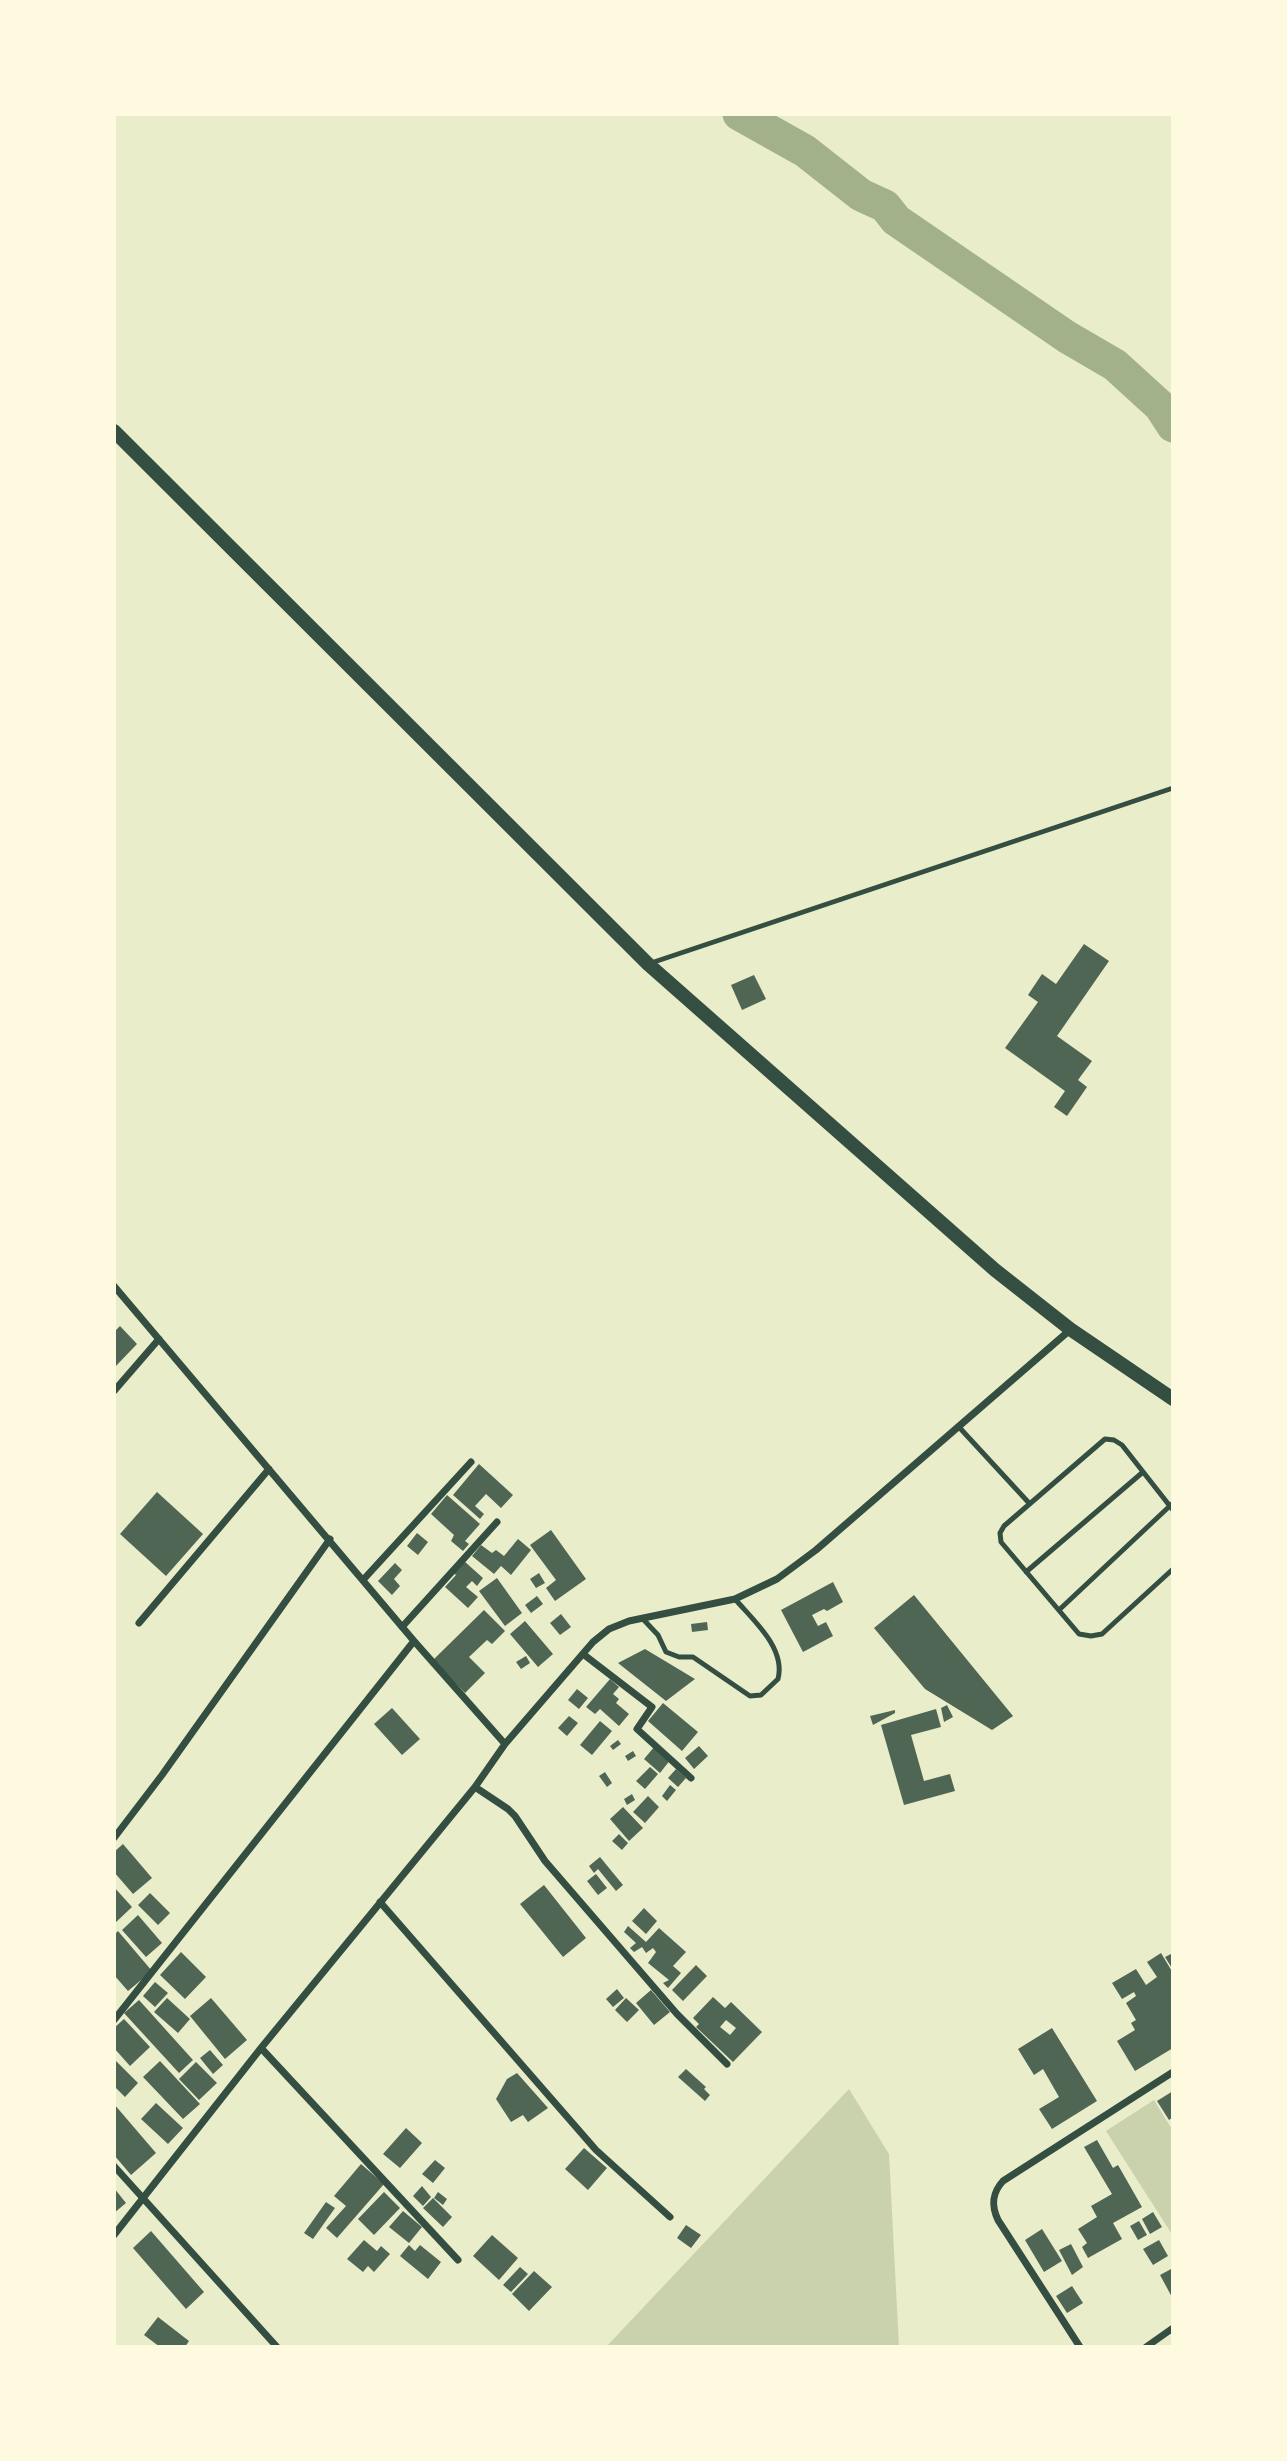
<!DOCTYPE html>
<html>
<head>
<meta charset="utf-8">
<style>
	body { margin:0 }
	#map { position:relative; width:1287px; height:2461px; overflow:hidden; background:#e9edc9; font-family:"Titillium Web",sans-serif }
	canvas { display:block }
	.frame { position:absolute; inset:0; border:116px solid #fefae0; pointer-events:none }
</style>
</head>
<body>
<div id="map">
<canvas width="1287" height="2461"></canvas>
<div class="frame"></div>
</div>
<script>
const ctx = document.querySelector('canvas').getContext('2d');
ctx.lineJoin = 'round';
function paint(path, color) {
  ctx.fillStyle = color;
  ctx.fill(path, 'evenodd');
}
function stroke(path, color, width, dash) {
  ctx.strokeStyle = color;
  ctx.lineWidth = width;
  ctx.lineCap = dash ? 'butt' : 'round';
  ctx.setLineDash(dash || []);
  ctx.stroke(path);
}
paint(new Path2D(`
	M849 2089 889 2154 899 2347H606Z
	M1154 2100 1173 2131V2236L1106 2131Z`), '#cad2ad');
stroke(new Path2D(`
	M739 114 805 151 861 195 885 206 896 220 1067 337 1115 365 1160 406 1173 426`), '#a3b18a', 33);
paint(new Path2D(`
	M1084 944 1109 961 1057 1036 1092 1061 1078 1080 1087 1087 1067 1116 1054 1107 1065 1091 1005 1048 1038 1002 1028 995 1042 974 1056 984Z
	M754 975 766 999 742 1010 731 985Z
	M120 1326 137 1344 114 1368V1332Z
	M479 1464 513 1495 501 1508 486 1494 475 1506 484 1514 480 1519 453 1495Z
	M157 1492 203 1534 166 1576 120 1534Z
	M447 1495 480 1524 465 1541 469 1544 463 1551 451 1541 454 1535 431 1514Z
	M551 1530 586 1579 555 1601 546 1588 556 1580 530 1545Z
	M417 1533 428 1542 418 1555 407 1546Z
	M518 1539 531 1550 511 1575 501 1566 494 1574 472 1556 481 1545 492 1553 496 1550 504 1556Z
	M464 1561 483 1578 477 1586 472 1581 466 1587 478 1597 468 1608 445 1587 456 1575 453 1573Z
	M395 1563 402 1570 394 1579 400 1586 392 1595 378 1581Z
	M539 1573 545 1583 536 1588 530 1579Z
	M497 1578 522 1613 505 1626 479 1591Z
	M833 1582 843 1602 827 1611 824 1609 812 1615 818 1626 826 1622 833 1636 803 1652 781 1610Z
	M914 1595 1013 1716 992 1730 925 1689 874 1628Z
	M537 1596 543 1604 531 1613 525 1605Z
	M484 1610 505 1631 492 1644 487 1640 469 1657 485 1673 465 1693 433 1660Z
	M561 1614 571 1627 560 1635 550 1623Z
	M525 1621 553 1654 538 1667 510 1634Z
	M707 1622 708 1630 692 1632 691 1624Z
	M645 1649 695 1679 666 1701 618 1663Z
	M526 1656 530 1663 521 1669 516 1662Z
	M610 1679 619 1687 613 1694 619 1699 616 1703 629 1714 619 1726 600 1709 595 1714 586 1707Z
	M577 1689 588 1698 579 1709 568 1700Z
	M663 1703 698 1732 682 1751 648 1721Z
	M947 1705 953 1717 944 1722 941 1708Z
	M392 1708 420 1739 402 1755 374 1724Z
	M936 1709 941 1727 911 1735 924 1781 950 1774 955 1791 904 1805 881 1725Z
	M895 1710V1713L873 1725 870 1716Z
	M569 1716 578 1723 567 1736 558 1728Z
	M600 1721 612 1731 592 1755 580 1745Z
	M618 1740 621 1744 613 1750 610 1746Z
	M655 1746 671 1759 660 1773 644 1759Z
	M699 1746 708 1756 694 1769 685 1758Z
	M633 1751 636 1756 628 1761 625 1756Z
	M650 1767 658 1774 645 1789 636 1781Z
	M676 1769 686 1778 678 1787 668 1778Z
	M605 1772 612 1783 607 1787 599 1776Z
	M670 1785 676 1790 667 1801 662 1796Z
	M632 1794 635 1800 627 1805 624 1799Z
	M648 1796 659 1807 645 1823 633 1812Z
	M623 1807 643 1828 629 1841 610 1819Z
	M619 1834 628 1843 622 1850 612 1841Z
	M123 1844 152 1878 133 1894 114 1872V1852Z
	M600 1857 623 1885 616 1891 598 1869 594 1873 589 1866Z
	M596 1874 607 1888 598 1895 587 1881Z
	M544 1885 586 1938 563 1957 520 1904Z
	M114 1887 132 1907 114 1924Z
	M150 1893 170 1913 158 1925 138 1905Z
	M644 1908 657 1921 646 1934 632 1921Z
	M138 1915 162 1943 146 1957 122 1930Z
	M628 1926 646 1942 659 1928 686 1952 673 1966 681 1973 668 1988 663 1983 669 1980 648 1963 656 1952 653 1948 646 1953 642 1947 634 1952 630 1948 636 1943 624 1932Z
	M118 1931 152 1971 128 1991 114 1975V1935Z
	M181 1952 206 1977 185 1999 160 1975Z
	M1161 1953 1173 1973V2048L1135 2071 1117 2041 1135 2030 1131 2023 1136 2020 1126 2003 1136 1996 1134 1992 1122 1999 1112 1983 1136 1969 1146 1985 1157 1977 1147 1962Z
	M1173 1953V1970L1165 1957Z
	M696 1965 707 1976 683 2001 672 1990Z
	M155 1982 168 1993 155 2007 143 1996Z
	M617 1989 624 1998 613 2007 606 1999Z
	M651 1990 670 2012 654 2025 636 2003Z
	M713 1997 725 2008 731 2002 762 2032 733 2062 696 2027 699 2024 693 2018ZM726 2020 736 2028 730 2035 720 2027Z
	M167 1998 190 2019 178 2033 154 2012Z
	M211 1998 247 2040 225 2059 190 2016Z
	M626 1998 639 2010 627 2022 615 2010Z
	M139 2000 193 2060 179 2073 124 2013Z
	M124 2019 150 2047 130 2066 114 2048V2028Z
	M1052 2028 1097 2101 1052 2129 1039 2109 1059 2097 1043 2069 1034 2075 1018 2049Z
	M210 2050 223 2065 213 2074 200 2058Z
	M114 2059 138 2083 125 2097 114 2086Z
	M160 2061 200 2104 183 2119 143 2077Z
	M196 2062 217 2083 199 2100 179 2079Z
	M686 2069 706 2087 704 2089 710 2095 705 2101 678 2077Z
	M517 2073 548 2108 528 2122 523 2115 511 2122 496 2099 507 2079Z
	M1173 2091V2117L1169 2120 1157 2101Z
	M156 2103 183 2128 168 2144 141 2119Z
	M114 2104 156 2153 131 2175 114 2155Z
	M406 2128 422 2143 400 2168 383 2154Z
	M1097 2140 1113 2168 1118 2165 1142 2207 1113 2223 1122 2239 1088 2258 1082 2247 1087 2243 1078 2229 1097 2217 1091 2206 1112 2194 1084 2147Z
	M584 2148 607 2168 588 2190 565 2169Z
	M435 2160 445 2168 433 2183 422 2174Z
	M361 2164 384 2184 337 2238 326 2228 346 2206 334 2196Z
	M422 2186 431 2197 423 2206 413 2196Z
	M114 2188 126 2203 114 2213Z
	M384 2192 400 2208 374 2235 358 2219Z
	M438 2192 447 2199 443 2205 434 2198Z
	M433 2198 452 2217 443 2227 423 2208Z
	M326 2202 335 2208 313 2239 304 2233Z
	M403 2211 422 2227 409 2243 389 2227Z
	M1153 2212 1162 2227 1150 2234 1142 2219Z
	M1139 2221 1147 2235 1138 2240 1130 2226Z
	M686 2225 701 2235 691 2248 677 2238Z
	M1042 2229 1062 2261 1044 2272 1025 2240Z
	M151 2231 204 2292 186 2309 133 2248Z
	M492 2235 518 2258 499 2280 473 2256Z
	M364 2240 377 2251 381 2246 390 2254 374 2272 368 2266 363 2272 347 2259Z
	M1159 2240 1168 2256 1153 2265 1143 2249Z
	M1071 2244 1083 2267 1072 2275 1059 2250Z
	M409 2245 415 2251 420 2245 441 2262 428 2279 400 2256Z
	M520 2267 528 2274 511 2292 503 2285Z
	M1173 2268V2299L1160 2275Z
	M534 2271 552 2287 529 2311 512 2294Z
	M1072 2286 1083 2303 1067 2313 1056 2296Z
	M158 2317 189 2341 185 2347H160L144 2335Z`), '#4f6655');
stroke(new Path2D(`
	M651 963 1173 788
	M958 1426 1029 1503
	M1173 1510 1122 1445 1114 1440 1105 1439 1004 1526 1000 1533 1001 1542 1079 1634 1091 1636 1102 1634 1173 1569
	M1026 1572 1143 1472
	M1059 1610 1173 1503
	M642 1618 658 1635 666 1652 679 1657H693L750 1696 761 1695 778 1679C786 1648 753 1620 735 1599`), '#344e41', 5);
stroke(new Path2D(`
	M114 1286 414 1641 505 1744
	M114 1391 159 1339
	M363 1580 471 1462
	M139 1623 269 1469
	M402 1627 497 1522
	M583 1654 652 1707 637 1729 691 1778
	M475 1787 508 1809 515 1816 545 1861 677 2014 727 2064
	M114 1838 162 1775 330 1539
	M380 1902 596 2150 670 2217
	M114 2020 414 1641
	M261 2048 458 2260
	M114 2166 277 2347
	M114 2235 261 2048 475 1787 505 1744 593 1642 609 1629 629 1621 735 1599 777 1579 816 1550 1070 1330
	M1080 2347 998 2220C991 2205 992 2193 1003 2181L1173 2072
	M1146 2347 1173 2328`), '#344e41', 7);
stroke(new Path2D(`
	M114 431 648 964 995 1270 1070 1329 1173 1399`), '#344e41', 14);
</script>
</body>
</html>
